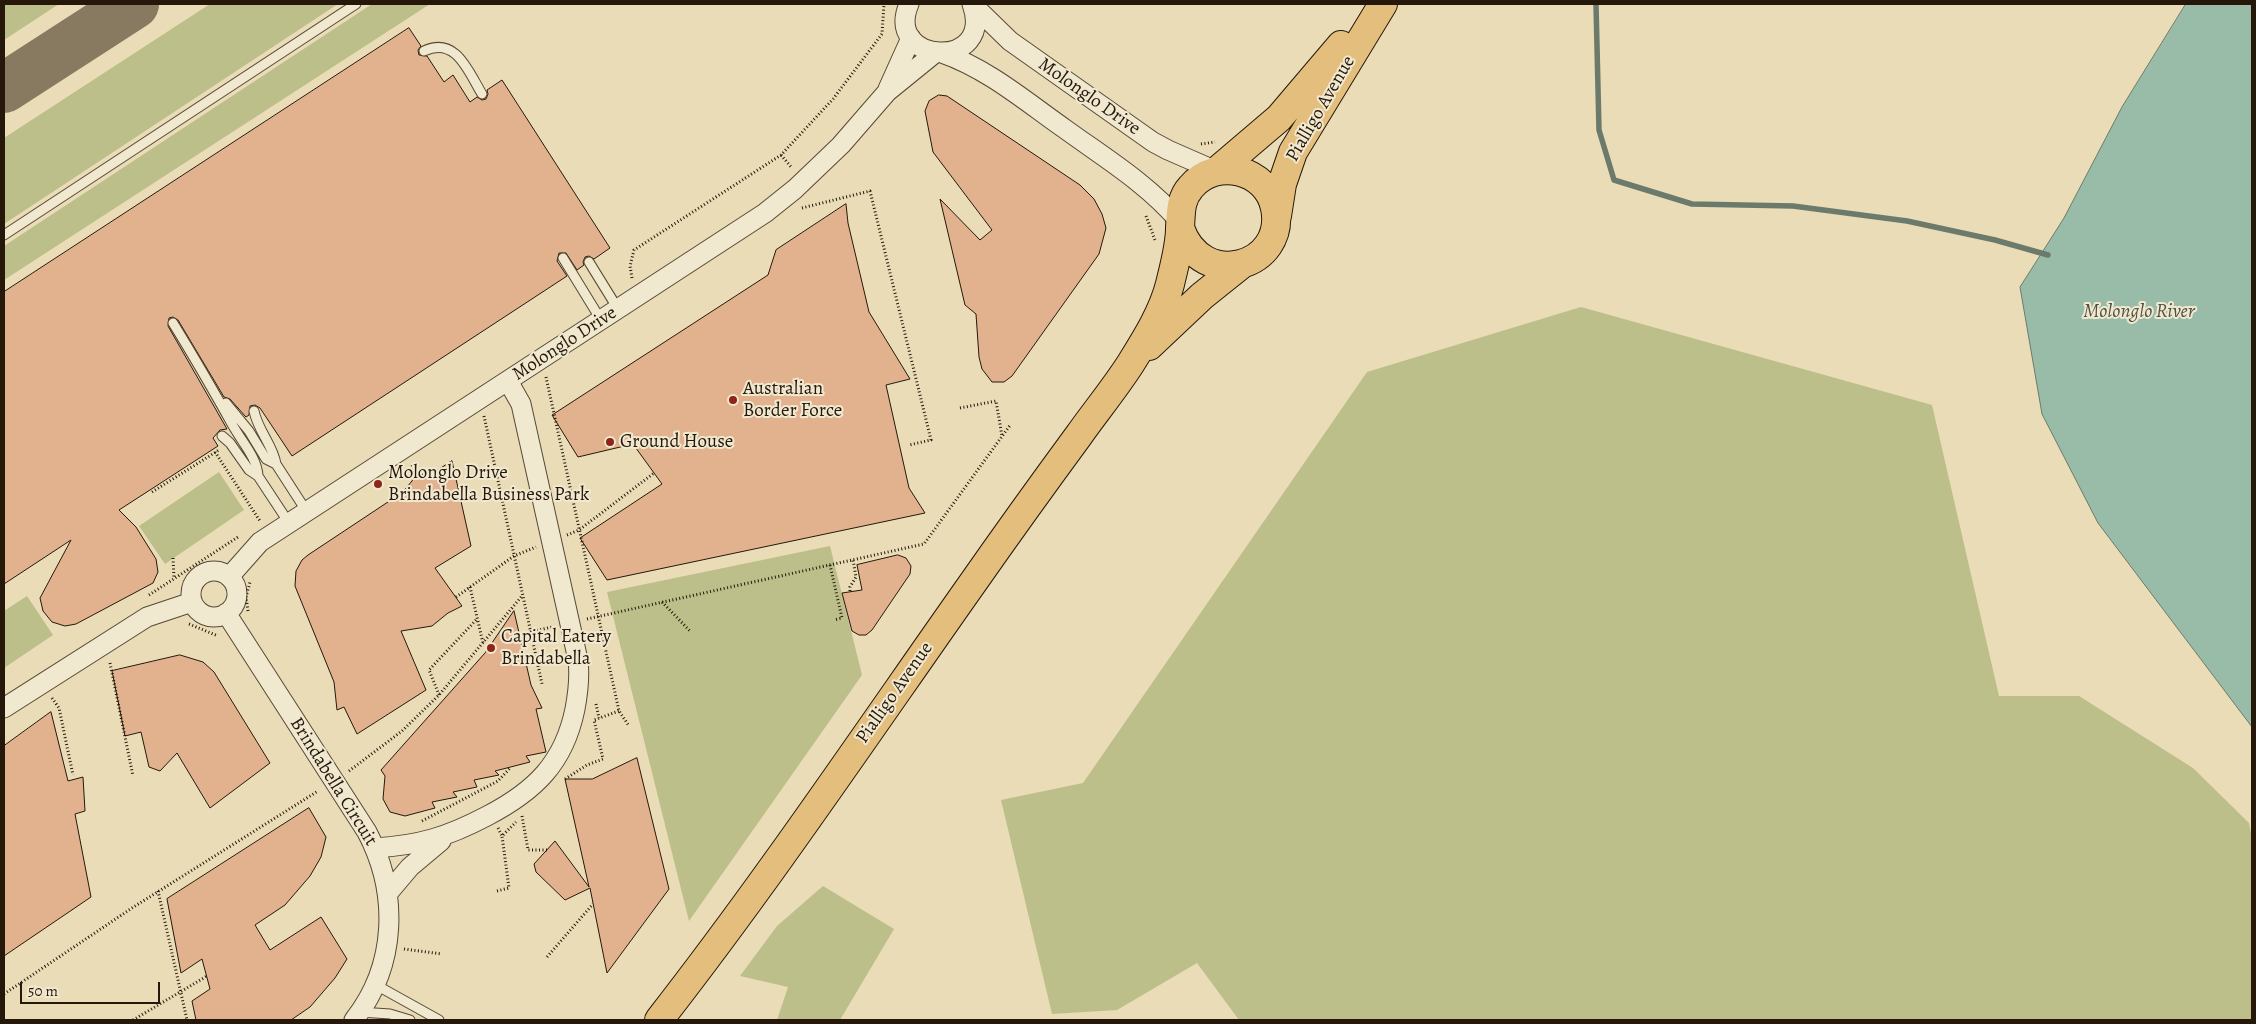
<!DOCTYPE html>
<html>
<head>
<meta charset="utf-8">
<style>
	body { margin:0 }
	#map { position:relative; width:2256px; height:1024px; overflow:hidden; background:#e9dcb7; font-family:Alegreya,serif }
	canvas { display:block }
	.frame { position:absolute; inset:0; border:5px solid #25180b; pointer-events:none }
	.scale { position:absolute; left:20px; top:982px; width:140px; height:22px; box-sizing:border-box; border:2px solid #25180b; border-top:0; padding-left:6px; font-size:15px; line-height:18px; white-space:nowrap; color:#25180b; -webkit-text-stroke:4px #f1e8d0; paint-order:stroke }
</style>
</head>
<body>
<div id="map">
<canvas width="2256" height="1024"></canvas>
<div class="frame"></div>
<div class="scale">50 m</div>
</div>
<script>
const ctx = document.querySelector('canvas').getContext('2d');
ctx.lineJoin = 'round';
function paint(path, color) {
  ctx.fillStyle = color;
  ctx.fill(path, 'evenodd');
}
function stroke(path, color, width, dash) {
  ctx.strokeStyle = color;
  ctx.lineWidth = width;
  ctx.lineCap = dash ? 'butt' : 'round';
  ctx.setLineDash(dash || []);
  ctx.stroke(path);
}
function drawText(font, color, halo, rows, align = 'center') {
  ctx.font = font + ' Alegreya,serif';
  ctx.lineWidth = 4;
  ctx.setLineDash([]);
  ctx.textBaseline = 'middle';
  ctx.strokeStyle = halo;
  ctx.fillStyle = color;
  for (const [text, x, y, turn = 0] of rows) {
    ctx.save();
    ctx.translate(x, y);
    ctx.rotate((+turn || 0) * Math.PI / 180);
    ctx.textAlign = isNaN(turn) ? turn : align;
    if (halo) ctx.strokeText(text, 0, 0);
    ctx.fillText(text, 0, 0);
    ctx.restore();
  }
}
paint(new Path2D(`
	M4 4H59L4 40Z
	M210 4H338L4 224V138Z
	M372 4H430L4 280V246Z
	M1581 307 1932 405 1999 696H2079L2193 768 2249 823 2252 839V1020H1239L1197 963 1117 1010 1052 1014 1001 800 1083 783 1367 372Z
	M219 472 244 510 165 564 139 526Z
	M830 546 862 675 689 921 607 592Z
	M27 596 53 635 4 668V611Z
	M823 886 894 929 840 1020H777L788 987 740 976 777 926Z`), '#bcbf8a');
const water = new Path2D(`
	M2186 4H2252V727L2098 523 2042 414 2020 287 2064 218 2122 107Z`);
paint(water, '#99bca9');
stroke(water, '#6b7a6a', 1);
stroke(new Path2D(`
	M1596 4 1599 130 1614 180 1692 204 1793 206 1907 221 1995 240 2048 255`), '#6b7a6a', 5.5);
stroke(new Path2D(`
	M4 88 134 4`), '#877a61', 50);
const building = new Path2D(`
	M409 28 421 46 418 50 419 55 427 56 444 82 453 75 470 102 477 97 482 100 486 99 488 94 487 90 502 80 610 248 594 259 589 256 585 257 583 262 584 265 577 270 566 253H559L557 261 567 276 292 456 260 408 255 405 250 406 249 415 246 417 230 399 224 397 178 320 173 317 169 318 168 326 227 429 220 430 213 438 218 446 119 510 136 527 156 559 158 572 153 583 76 624 65 626 52 622 43 611 40 598 71 540 4 584V292Z
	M939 95 947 96 1080 185 1094 199 1102 214 1106 228 1099 254 1012 376 1004 382H992L982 369 979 357 976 314 965 305 940 199 980 240 992 230 933 152 925 111 929 101Z
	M846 204 848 223 869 312 910 379 886 385 909 488 925 513 607 580 580 538 662 484 633 444 578 457 552 415 768 275 776 250Z
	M452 461 471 546 435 568 462 606 448 613 432 626 401 631 426 690 357 734 344 707 337 710 334 682 295 586 296 571 302 560 308 555 403 492 420 471 425 478Z
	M898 555 906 558 911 566 910 574 872 630 866 635H859L852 631 842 593 862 590 857 565Z
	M514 611 531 685 542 708 536 709 546 752 526 756 530 762 495 771 499 775 474 780 477 787 453 792 457 797 432 802 435 808 405 816 390 812 383 799 385 776 381 770 485 653Z
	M180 655 203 662 214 672 270 763 210 808 177 753 160 771 149 767 141 732 125 736 112 671Z
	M51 712 68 781 83 777 85 811 75 814 91 897 4 956V746Z
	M637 758 669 889 607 973 590 888 565 900 536 872 534 864 555 841 589 887 565 779H592Z
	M309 808 326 837 321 857 310 876 285 905 255 925 270 950 321 917 347 959 335 978 310 1007 291 1020H196L192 1001 210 989 202 959 181 973 167 899Z`);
paint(building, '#e2b28f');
stroke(building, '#25180b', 1);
const service = new Path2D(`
	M424 51C456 36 468 71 482 94
	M4 235 356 4
	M563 258 601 320
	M589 262 618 309
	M173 323C194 357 213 390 232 424 241 441 257 457 258 476
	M226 403 249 431 266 459 276 464 307 512
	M254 411C258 431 273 445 276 464
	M222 436 230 443 249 470 258 476 289 523
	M376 985 439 1020
	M360 1012 390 1014 410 1020`);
const minor = new Path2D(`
	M909 4C883 65 996 71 972 4
	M973 5 1010 41 1153 142 1168 150 1216 171
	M942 53C988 69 1025 101 1065 129 1105 158 1148 184 1180 222
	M888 89 911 38
	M191 594a23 23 0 1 1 46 0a23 23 0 1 1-46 0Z
	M229 577 260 542 765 213 795 189 841 145 887 92 935 53
	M226 613 367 832C399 893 397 965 354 1020
	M4 708 147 617 192 602
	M375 848C420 845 447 837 487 816 535 791 564 763 575 709 578 693 580 677 578 660L521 404 508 381
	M388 893 410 867 441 841`);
const primary = new Path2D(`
	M1218 170 1279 118 1341 45
	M1277 216 1282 184 1293 152 1383 4
	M1149 346 1202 296 1242 264
	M659 1020C769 879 869 730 972 584 1007 534 1043 484 1079 435 1096 411 1115 388 1131 363 1146 339 1163 312 1170 284 1174 267 1180 246 1180 228 1181 213 1180 199 1191 187 1216 157 1267 169 1275 208 1287 267 1202 292 1180 228`);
stroke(service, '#564936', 11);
stroke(minor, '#564936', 21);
stroke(primary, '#25180b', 30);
stroke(new Path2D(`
	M1201 144 1215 142
	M781 155 792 168
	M802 208 870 191 931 440 909 445
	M1146 216 1155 240
	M632 278 630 266 634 250 781 155 833 99 882 34 884 4
	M546 377 619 711 629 726
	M960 408 996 401 1002 436
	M484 416 542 684
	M215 452 260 521
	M412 465 417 475
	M152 492 219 450
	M567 535 579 530 654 473
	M173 558 174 578
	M830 565 842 618 834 620
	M470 587 483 643
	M850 591V587L856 577 853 560
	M149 595 238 537
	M456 597 514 556 536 547
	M662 602 690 631
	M248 611 246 597 250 582
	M587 619 924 544 1011 424
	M189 624 218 636
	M530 632 552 627
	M110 663 133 776
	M439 695 429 670 477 619
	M52 698 59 708 73 775
	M596 704 599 718
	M349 771 402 731 439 695 522 596
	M565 779 587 765 603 759 594 720 619 711
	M522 816 528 850H547
	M422 821 498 781 511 767
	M498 828 502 836
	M158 891 187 1020
	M497 891 509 888 502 836 516 822
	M404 949 442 954
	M547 957 593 904
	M4 994 132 908 318 791
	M133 1020 207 976`), '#25180b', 3, [1, 2.5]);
stroke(service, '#f1e8d0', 9);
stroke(minor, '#f1e8d0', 19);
stroke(primary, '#e4be7c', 28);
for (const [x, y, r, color] of [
	[733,400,5,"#8f2418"],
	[610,442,5,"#8f2418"],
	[378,484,5,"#8f2418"],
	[491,648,5,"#8f2418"]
]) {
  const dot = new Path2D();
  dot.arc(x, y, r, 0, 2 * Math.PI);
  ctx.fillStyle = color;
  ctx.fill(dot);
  stroke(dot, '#f1e8d0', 2);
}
drawText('19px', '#25180b', '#f1e8d0', [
	["Molonglo Drive",1089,97,35],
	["Pialligo Avenue",1321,109,-60],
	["Molonglo Drive",565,344,-33],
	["Pialligo Avenue",895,693,-55],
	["Brindabella Circuit",333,782,58]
]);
drawText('19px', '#25180b', '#f1e8d0', [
	["Australian",743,389],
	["Border Force",743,411],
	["Ground House",620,442],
	["Molonglo Drive",388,473],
	["Brindabella Business Park",388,495],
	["Capital Eatery",501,637],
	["Brindabella",501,659]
], 'left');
drawText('italic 20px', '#4e5142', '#f1e8d0', [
	["Molonglo River",2139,312]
]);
</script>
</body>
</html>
